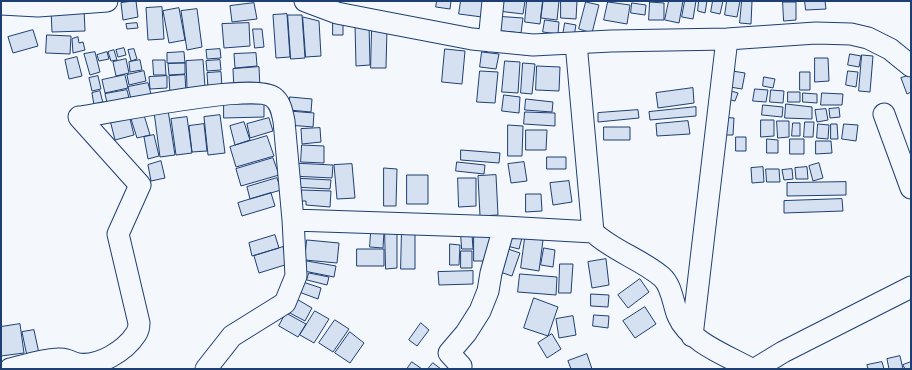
<!DOCTYPE html>
<html>
<head>
<meta charset="utf-8">
<style>
	body { margin:0 }
	#map { position:relative; width:912px; height:370px; overflow:hidden; background:#f4f7fb; font-family:"Alegreya Sans",sans-serif }
	canvas { display:block }
	.frame { position:absolute; inset:0; border:2px solid #1d3f73; pointer-events:none }
</style>
</head>
<body>
<div id="map">
<canvas width="912" height="370"></canvas>
<div class="frame"></div>
</div>
<script>
const ctx = document.querySelector('canvas').getContext('2d');
ctx.lineJoin = 'round';
function paint(path, color) {
  ctx.fillStyle = color;
  ctx.fill(path, 'evenodd');
}
function stroke(path, color, width, dash) {
  ctx.strokeStyle = color;
  ctx.lineWidth = width;
  ctx.lineCap = dash ? 'butt' : 'round';
  ctx.setLineDash(dash || []);
  ctx.stroke(path);
}
const building = new Path2D(`
	M136 1 138 17 123 20 121 3Z
	M437 1H451L450 9 436 7Z
	M461 1H484L482 17 459 14Z
	M499 1H525L523 14 498 11Z
	M527 1H543L540 24 525 22Z
	M543 1H559L557 20 541 18Z
	M561 1H577L576 19 561 18Z
	M669 1H683L679 23 665 20Z
	M685 1H696L693 19 682 17Z
	M699 1H707L705 13 698 11Z
	M713 1H723L720 14 711 12Z
	M727 1H740L737 17 725 15Z
	M742 1H752L751 24 740 23Z
	M805 1H825L826 9 806 10Z
	M586 2 599 5 592 33 579 29Z
	M608 2 630 5 627 24 604 20Z
	M650 2 664 3V20H649Z
	M783 2H796V20L784 21Z
	M254 3 257 19 232 22 230 6Z
	M632 3 646 5 645 15 631 13Z
	M162 7 164 39 148 40 146 8Z
	M84 8 85 31 52 32 51 9Z
	M179 8 185 40 169 43 163 11Z
	M197 9 202 47 187 50 181 11Z
	M287 14 290 57 276 58 273 15Z
	M288 15H302L305 58 291 59Z
	M494 16 523 18 521 33 493 30Z
	M303 17 319 21 321 56 306 57Z
	M333 20H343V35H333Z
	M545 20 559 22 558 34 543 32Z
	M137 23 138 28 127 29 126 24Z
	M249 23 250 46 224 48 222 24Z
	M369 23 370 65 356 66 355 24Z
	M565 23 576 25 574 36 563 35Z
	M372 28H387L386 68H371Z
	M253 29H262L264 47 255 48Z
	M33 30 38 46 13 53 8 37Z
	M47 35 71 36 70 54 46 53Z
	M78 37 79 43 83 42 85 50 73 53 72 39Z
	M124 48 126 55 118 57 116 50Z
	M134 49 137 59 131 61 128 50Z
	M220 49 221 58 207 59 206 50Z
	M445 49 465 51 462 84 442 82Z
	M114 50 117 60 111 61 108 52Z
	M95 52 100 72 90 75 84 54Z
	M107 52 109 59 99 61 97 55Z
	M184 52 185 63H167V53Z
	M482 52 499 54 496 69 480 67Z
	M256 53 257 66 235 68 234 54Z
	M850 54 861 56 859 67 848 65Z
	M862 55 873 56 870 92 859 91Z
	M77 57 82 76 69 79 65 60Z
	M815 58H828L829 81 815 82Z
	M126 59 129 73 116 76 113 62Z
	M140 60 142 70 130 72 129 62Z
	M153 60H165L166 75H154Z
	M203 60 205 87 187 88 186 61Z
	M220 60 221 70 207 71 206 61Z
	M505 61 520 62 518 93 502 92Z
	M185 63V74L169 75 168 64Z
	M523 63 535 64 532 94 521 93Z
	M537 66 560 67 559 91 536 90Z
	M259 67 260 88 234 90 233 69Z
	M726 70 745 73 742 89 724 86Z
	M144 71 146 81 129 85 127 75Z
	M480 71 498 72 495 103 477 102Z
	M848 71 858 72 856 87 846 85Z
	M221 72 222 87 208 88 207 73Z
	M800 72H810V90H800Z
	M125 75 128 88 105 93 102 80Z
	M185 75 186 93 170 94 169 76Z
	M911 75V92L907 94 901 78Z
	M98 76 101 89 92 91 89 78Z
	M167 76V88L150 89 149 77Z
	M764 77 775 79 773 88 763 86Z
	M148 83 151 94 131 99 128 87Z
	M693 88 694 103 658 108 656 93Z
	M724 89 738 93 735 101 722 98Z
	M755 89 768 90 766 102 753 101Z
	M127 90 130 102 108 107 105 94Z
	M771 90 784 91 783 103 770 102Z
	M100 91 103 103 94 105 92 93Z
	M788 92H800V102H788Z
	M803 93 817 94V103L803 102Z
	M822 93 843 94 842 105H821Z
	M504 95 520 97 519 113 502 111Z
	M290 97 312 99 311 112 289 110Z
	M526 99 553 102 552 112 525 110Z
	M224 104H264V117L224 118Z
	M786 104 812 107V119L785 118Z
	M763 105 783 107 782 117 762 115Z
	M696 107V116L650 120 649 112Z
	M839 108 840 117 830 118 829 109Z
	M826 109 828 120 817 122 815 110Z
	M168 110 175 155 160 157 154 112Z
	M638 110 639 118 598 122V113Z
	M289 111 314 113 313 127 288 125Z
	M525 112 555 113V126L524 124Z
	M129 115 134 135 115 140 110 120Z
	M144 115 150 135 137 138 131 119Z
	M220 115 225 153 208 155 204 117Z
	M187 117 192 153 176 155 171 119Z
	M720 117 734 118 733 135H719Z
	M269 118 273 131 250 138 247 124Z
	M761 120H774V136L761 137Z
	M688 121 690 134 657 136 656 124Z
	M777 121H789V137L778 138Z
	M244 122 250 140 235 145 230 126Z
	M805 122H814L813 137H804Z
	M793 123H800V136H792Z
	M204 124 207 151 192 152 189 126Z
	M818 124 829 125 828 139 817 138Z
	M831 124H837L838 139H831Z
	M844 124 858 125 856 141 842 139Z
	M508 125 523 126 522 156H508Z
	M604 127H630V140H604Z
	M320 128 321 142 302 144 301 129Z
	M526 130H547L546 150H526Z
	M154 135 159 156 148 159 144 137Z
	M267 136 274 156 236 167 230 147Z
	M736 137H746V151H736Z
	M767 139 778 140V153H767Z
	M790 139H804V154H790Z
	M816 141H831L832 153 816 154Z
	M302 145 324 146V163L301 162Z
	M461 150 500 153 499 163 461 160Z
	M547 157H566V169H547Z
	M273 158 279 175 241 186 236 169Z
	M161 161 165 178 151 181 148 165Z
	M457 162 485 165 484 174 456 171Z
	M524 162 527 181 511 183 508 164Z
	M293 163 333 165 332 178 292 176Z
	M819 163 823 178 813 181 809 166Z
	M352 164 355 198 337 199 334 165Z
	M763 167 764 182 752 183 751 168Z
	M807 167 808 179H796L795 168Z
	M384 168 397 169 396 206H384Z
	M766 169H779L780 182H767Z
	M792 169 793 179 784 180 782 170Z
	M407 175H428V204H407Z
	M496 175 498 215 480 216 478 176Z
	M277 178 281 190 250 199 247 187Z
	M294 178 331 180 330 189 294 187Z
	M458 178H476V206L459 207Z
	M569 181 572 202 553 205 550 183Z
	M846 182V195L787 196V183Z
	M302 190 331 191 330 207 306 205V201H301Z
	M271 193 275 206 242 216 238 203Z
	M526 194H541L542 211 526 212Z
	M842 199 843 211 784 213V201Z
	M402 227 415 228V269H401Z
	M507 230 523 234 519 249 503 245Z
	M371 232H384L383 248 370 247Z
	M385 232H397V268L386 269Z
	M461 234H472L473 249H462Z
	M275 235 279 248 252 256 249 243Z
	M474 236H490V261H474Z
	M525 238 543 240 539 271 521 268Z
	M307 240 339 243 337 263 305 260Z
	M450 244 460 245 459 265H450Z
	M283 247 288 264 259 273 254 256Z
	M505 248 520 253 512 276 497 271Z
	M544 248 555 250 553 267 541 265Z
	M357 249H384V266H357Z
	M461 251H472V268H461Z
	M606 259 609 285 592 288 588 262Z
	M301 260 336 266 334 277 299 270Z
	M560 264H573L571 293H559Z
	M473 271V284L439 285 438 272Z
	M309 273 329 277 327 285 307 280Z
	M520 274 557 277 556 295 518 292Z
	M640 279 649 292 628 308 618 295Z
	M303 282 321 288 318 299 299 292Z
	M591 294 609 295 608 307 591 306Z
	M295 298 312 308 305 321 288 312Z
	M534 298 558 307 548 336 524 328Z
	M645 307 656 324 635 338 623 321Z
	M315 311 329 319 314 343 300 335Z
	M286 313 306 324 298 337 279 326Z
	M594 315 609 316 608 328 593 326Z
	M573 316 576 335 559 338 556 319Z
	M335 320 349 329 333 352 319 343Z
	M421 323 429 330 417 346 409 340Z
	M20 324 24 353 1 356V327Z
	M34 330 40 358 28 361 22 332Z
	M350 332 364 343 350 363 335 353Z
	M552 334 561 349 547 358 538 343Z
	M587 354 592 369H571L568 361Z
	M900 356 903 369H889L887 359Z
	M412 362 422 369H407Z
	M882 362 884 369H868L867 365Z
	M911 362V369H905L903 365Z
	M433 363 441 369H428Z`);
paint(building, '#d5e0f0');
stroke(building, '#1d3f73', 1);
const street = new Path2D(`
	M305 1 337 13 378 21 472 39 533 45 611 41 727 39 816 33 851 34 868 38 890 49 911 66
	M1 4 38 6 107 1
	M489 41 493 1
	M576 43 593 232
	M884 114 911 188
	M293 220 504 227 593 232C613 251 641 259 662 277 672 286 673 304 678 316 689 342 728 356 751 369
	M692 336 727 39
	M10 369C26 365 41 360 58 359 69 358 70 363 78 364 99 367 125 351 136 334 138 331 139 326 139 323L118 234 140 185 79 117C111 113 252 82 273 97 281 103 282 112 284 121L293 220 296 276 285 303 232 336 206 369
	M460 369 461 366 449 353 466 333 480 311 488 291 491 273 504 227
	M755 369 783 352 911 287`);
stroke(street, '#1d3f73', 23);
stroke(street, '#f4f7fb', 21);
</script>
</body>
</html>
